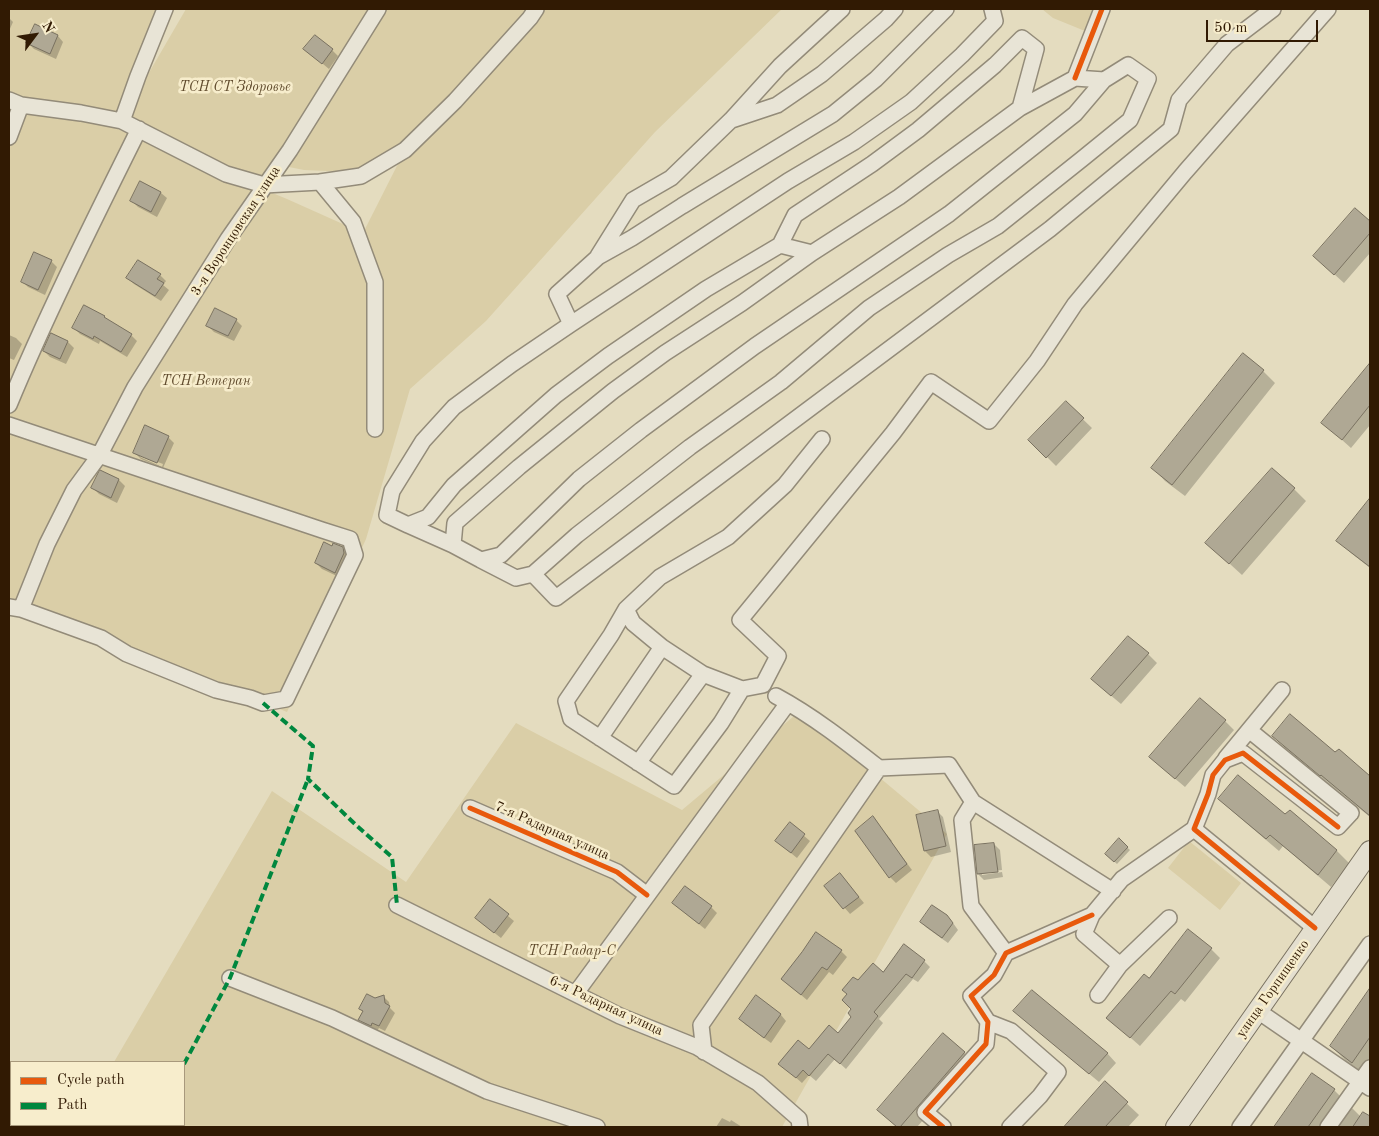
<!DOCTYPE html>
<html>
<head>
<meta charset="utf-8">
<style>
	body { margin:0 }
	#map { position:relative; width:1379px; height:1136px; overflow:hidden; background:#e4dcbf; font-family:"Old Standard TT",serif }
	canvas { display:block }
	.frame { position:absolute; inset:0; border:10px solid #311a03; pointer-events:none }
	.legend { position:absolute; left:10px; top:1061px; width:175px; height:65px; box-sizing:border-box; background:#f7edcc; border:1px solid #a8997c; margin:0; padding:6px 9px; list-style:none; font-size:15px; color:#311a03 }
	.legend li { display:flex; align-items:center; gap:10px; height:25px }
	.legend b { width:25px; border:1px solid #a8997c }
	.north { position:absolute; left:10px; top:10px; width:50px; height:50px; -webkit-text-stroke:4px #f7edcc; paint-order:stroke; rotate:59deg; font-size:14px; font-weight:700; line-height:20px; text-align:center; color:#311a03 }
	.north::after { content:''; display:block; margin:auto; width:18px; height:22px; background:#311a03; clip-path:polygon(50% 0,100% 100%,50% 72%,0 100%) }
	.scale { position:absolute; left:1206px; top:20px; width:112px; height:22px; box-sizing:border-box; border:2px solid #311a03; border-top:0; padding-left:6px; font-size:15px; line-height:18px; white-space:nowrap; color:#311a03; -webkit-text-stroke:4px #f7edcc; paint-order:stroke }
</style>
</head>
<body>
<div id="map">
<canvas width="1379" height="1136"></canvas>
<div class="frame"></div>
<ul class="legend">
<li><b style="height:6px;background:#e8590c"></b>Cycle path</li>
<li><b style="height:6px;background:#00873e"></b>Path</li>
</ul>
<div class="north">N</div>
<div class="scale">50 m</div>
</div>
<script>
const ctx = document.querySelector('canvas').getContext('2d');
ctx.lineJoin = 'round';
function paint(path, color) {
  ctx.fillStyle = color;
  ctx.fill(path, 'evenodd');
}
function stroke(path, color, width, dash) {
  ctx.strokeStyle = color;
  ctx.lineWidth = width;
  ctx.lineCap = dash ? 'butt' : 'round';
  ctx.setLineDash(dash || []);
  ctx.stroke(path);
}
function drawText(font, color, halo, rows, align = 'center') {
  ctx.font = font + ' "Old Standard TT",serif';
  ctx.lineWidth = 5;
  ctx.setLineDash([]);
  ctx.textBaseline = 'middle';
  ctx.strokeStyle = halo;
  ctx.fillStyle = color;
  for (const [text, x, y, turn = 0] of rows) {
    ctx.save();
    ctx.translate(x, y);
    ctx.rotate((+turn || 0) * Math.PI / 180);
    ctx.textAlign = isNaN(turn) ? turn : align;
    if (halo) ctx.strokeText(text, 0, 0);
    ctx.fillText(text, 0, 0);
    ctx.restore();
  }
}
paint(new Path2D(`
	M9 9H172L125 114 186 9H782L655 132 486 321 410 389 366 539 287 712 133 649 90 627 14 600H9V107L110 126 287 199 363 233 405 150 352 172 304 170 279 165 264 185 122 121 9 100Z
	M1042 9H1096L1085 31 1053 18Z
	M800 711 947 834 782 1127H76L78 1125H184V1062H114L272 791 406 882 516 723 682 810Z
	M1189 841 1241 883 1220 910 1168 868Z`), '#dacea7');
paint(new Path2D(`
	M9 18 13 22 9 31Z
	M36 26 58 36 63 42 56 59 34 49 28 43Z
	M305 49 332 50 338 56 329 69Z
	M161 193 167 198 157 217 138 207 132 201Z
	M1355 210 1370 223V253L1344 283 1324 265Z
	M51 261 57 267 45 295 28 287 22 281Z
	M160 275 166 281 163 285 169 290 161 301 134 284 128 278Z
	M104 317 109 321 131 335 137 341 127 357 100 341 99 344 80 334 74 328Z
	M236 320 242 326 234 341 214 332 208 326Z
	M51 334 68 342 74 348 66 364 50 357 44 351Z
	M9 335 16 338 22 344 14 360 9 358Z
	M1370 365V425L1351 448 1323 423Z
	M1263 371 1275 383 1185 496 1165 481 1153 468Z
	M1066 403 1092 428 1056 466 1030 440Z
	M168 437 174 443 163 468 141 459 135 453ZM140 455 163 464 162 467 140 457Z
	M101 472 119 480 125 486 117 503 99 494 93 488Z
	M1294 489 1306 501 1242 575 1207 543Z
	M1370 500V568L1351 553 1338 540Z
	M341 547 347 554 350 560 341 578 322 569 316 563Z
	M1148 654 1157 663 1121 704 1102 688Z
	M1225 721 1234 730 1185 787 1160 766Z
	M1273 736 1335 754 1339 751 1370 777V817L1286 749Z
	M1219 799 1285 816 1290 812 1337 851 1349 863 1331 887 1283 846 1279 851 1232 811Z
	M937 811 943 817 951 852 931 857 925 851 917 816Z
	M873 818 892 841 891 842 912 870 896 883 890 877Z
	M790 824 810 841 797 858 776 841Z
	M1119 840 1130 850 1117 864 1106 854Z
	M994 844 1000 850 1002 870 982 872V875L1002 872 1003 877 984 880 978 874Z
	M840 874 864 903 850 914 826 886Z
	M490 901 514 921 501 938 483 924Z
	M673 903 711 907 717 913 705 929Z
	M921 922 953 923 958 930 948 943 927 928Z
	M1211 949 1220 958 1185 1002 1181 999 1140 1046 1108 1018 1149 980Z
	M841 951 847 957 833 975 829 972 807 1000 782 979Z
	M924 961 930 967 918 982 913 979 879 1019 883 1023 846 1069 835 1059 816 1081 809 1075 802 1083 786 1069 809 1051 838 1034 852 1017V1009L858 982Z
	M1370 990V1082L1358 1073 1331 1046Z
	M383 996 389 1002 390 1008 395 1013 385 1031 379 1028 377 1031 365 1026 360 1020 364 1012 360 1009 375 999Z
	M756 997 781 1015 786 1021 771 1043 746 1025 740 1019Z
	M1024 1020 1107 1053 1116 1063 1099 1082Z
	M944 1034 974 1062 917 1127H897L888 1119Z
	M1313 1075 1334 1090 1361 1117 1363 1113 1370 1118V1127H1276Z
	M9 1076 11 1077V1099L9 1098Z
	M1105 1083 1139 1115 1128 1127H1066Z
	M722 1118 730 1122 731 1120 742 1127H716Z
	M67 1125H96L95 1127H66Z`), '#0003');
const building = new Path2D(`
	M35 24 58 35 50 54 26 43Z
	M315 35 333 49 322 64 303 49Z
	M140 181 161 192 151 212 130 201Z
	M1355 208 1370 221V233L1334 275 1313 256Z
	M34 252 52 260 38 290 21 282Z
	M138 260 161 274 157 279 164 283 155 296 126 278Z
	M84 305 105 316 104 317 132 334 121 352 94 336 93 339 72 328Z
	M215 308 237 319 228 336 206 326Z
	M51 333 68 341 60 359 43 351Z
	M1243 353 1264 370 1172 485 1151 468Z
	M1370 363V405L1342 440 1321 423Z
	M1066 401 1084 418 1046 458 1028 440Z
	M145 425 169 436 157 463 133 453Z
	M1272 468 1295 488 1229 564 1205 543Z
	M100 470 119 479 111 498 91 488Z
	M1370 498V567L1336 541Z
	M324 542 332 546 333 543 343 547 344 553 335 573 315 563Z
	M1128 636 1149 653 1111 696 1091 679Z
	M1200 698 1226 720 1175 779 1149 757Z
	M1290 714 1335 752 1339 749 1370 776V816L1321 775 1320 776 1272 736Z
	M1238 775 1285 814 1290 810 1337 850 1318 875 1270 835 1266 839 1218 799Z
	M938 810 946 846 924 851 916 815Z
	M873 816 907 864 889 878 855 831Z
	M790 822 805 834 791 853 775 841Z
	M1119 838 1128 847 1114 862 1105 854Z
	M994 843 998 872 977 874 974 845Z
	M840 873 859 897 843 909 824 886Z
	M685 886 712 906 699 924 672 903Z
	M490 899 509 914 494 933 475 918Z
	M932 905 947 915 953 923 942 938 920 922Z
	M1188 929 1212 948 1175 994 1171 991 1130 1038 1106 1018 1144 974 1149 978Z
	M816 932 842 950 827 970 822 967 801 995 781 979 802 952Z
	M904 944 925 960 912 978 906 974 874 1012 878 1016 840 1064 828 1054 809 1076 803 1070 796 1078 778 1064 798 1040 809 1049 829 1025 838 1033 851 1017 848 1013 851 1009 842 1000 847 994 842 990 853 977 858 980 873 963 883 972Z
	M1370 988V1037L1352 1063 1330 1046Z
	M1032 990 1108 1053 1089 1074 1013 1011Z
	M367 994 375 998 384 995 385 1003 390 1006 379 1026 372 1023 371 1026 358 1020 363 1011 359 1009Z
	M756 995 781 1014 764 1038 739 1019Z
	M943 1033 965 1052 900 1127H897L877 1110Z
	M1312 1073 1335 1089 1308 1127H1274Z
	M1105 1081 1128 1102 1105 1127H1064Z
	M1363 1112 1370 1116V1127H1353Z`);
paint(building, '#afa894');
stroke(building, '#797160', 1);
const minor = new Path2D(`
	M992 9 995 21 962 55 911 102 854 142 788 181 571 324 512 364 454 407 423 441 392 491 387 515 408 525 428 517 454 485 556 395 608 356 706 289 780 245 795 215 872 164 918 130 995 65 1022 38 1036 49 1020 108 899 197 812 253 742 303 665 353 613 391 519 467 455 523 453 545 481 560 501 555 579 479 641 430 755 346 949 214 1075 114 1104 80 1128 65 1148 79 1130 120 1082 159 998 226 948 255 869 308 781 382 690 447 577 535 533 574 556 598 1050 229 1171 129 1179 100 1227 44 1273 9
	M1075 78 1102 9
	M9 100 21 105 81 113 122 121 226 174 264 185 320 182 353 222 375 282V429
	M1020 108 1075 78 1104 80
	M732 120 777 105 822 74 886 19 895 9
	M122 121 138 76 165 9
	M9 137 21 105
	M320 182 361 176 405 150 455 101 530 18 536 9
	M780 245 812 253
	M598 256 633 200 671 178 731 120 780 66 842 9
	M571 324 557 294 598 257 632 238 682 206 833 114 876 79 946 9
	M9 405C48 311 94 220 139 129
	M9 425 322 530 350 539 355 555 286 699 263 703 250 698 216 690 127 654 101 638 21 609 9 607
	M822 439 785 485 728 537 660 577 626 609 611 635 566 701 571 719 674 786 721 723 742 689 763 685 778 656 740 620 893 433 931 382 989 421 1037 361 1075 304 1185 172 1328 9
	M408 525 453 545
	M481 560 516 578 533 574
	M21 609 47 544 74 490 99 456 135 387 228 239 290 150 378 9
	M626 609 633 623 662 647 703 674 742 689
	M776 696C813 716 846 742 879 768L949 765 973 802 1113 891
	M1249 730 1351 813 1338 827 1243 753 1225 760 1213 775 1208 794 1194 829 1315 928
	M600 738 662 647
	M1226 758 1282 690
	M638 763 703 674
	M973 802 962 820 971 906 1006 953
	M470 808 617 872 647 895
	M397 905 620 1016 697 1047 758 1083 799 1119 800 1127
	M1120 965 1169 918
	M230 978 332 1018 487 1091 597 1127
	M576 993 788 703
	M1098 995 1120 965 1084 934 1092 915 1122 879 1194 829
	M1258 1011 1370 1088
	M988 1022 1011 1031 1058 1072 1040 1096 1010 1127
	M704 1052 701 1025 879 768
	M943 1127 925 1112 986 1044 988 1022 971 996 994 975 1006 953 1092 915
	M1240 1127 1370 944
	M1328 1127 1370 1068`);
const major = new Path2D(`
	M1176 1127 1370 851`);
stroke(minor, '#938b79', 18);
stroke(major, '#797160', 22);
stroke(minor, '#e8e4d6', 15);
stroke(major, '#e4dfcf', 20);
stroke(new Path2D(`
	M263 703 313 746 308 779 357 826 392 857 397 905
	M184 1064 230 978 308 779
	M149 1127 151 1125`), '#00873e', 4, [8, 4]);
stroke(new Path2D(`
	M1075 78 1102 9
	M470 808 617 872 647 895
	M1315 928 1194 829 1208 794 1213 775 1225 760 1243 753 1338 827
	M943 1127 925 1112 986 1044 988 1022 971 996 994 975 1006 953 1092 915`), '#e8590c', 5);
drawText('italic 14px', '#614c2e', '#f7edcc', [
	["ТСН СТ Здоровье",235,87],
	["ТСН Ветеран",206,381],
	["ТСН Радар-С",572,951]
]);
drawText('14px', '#311a03', '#f7edcc', [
	["3-я Воронцовская улица",236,231,-57],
	["7-я Радарная улица",552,831,24],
	["улица Горпищенко",1273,989,-55],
	["6-я Радарная улица",606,1006,25]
]);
</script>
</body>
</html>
